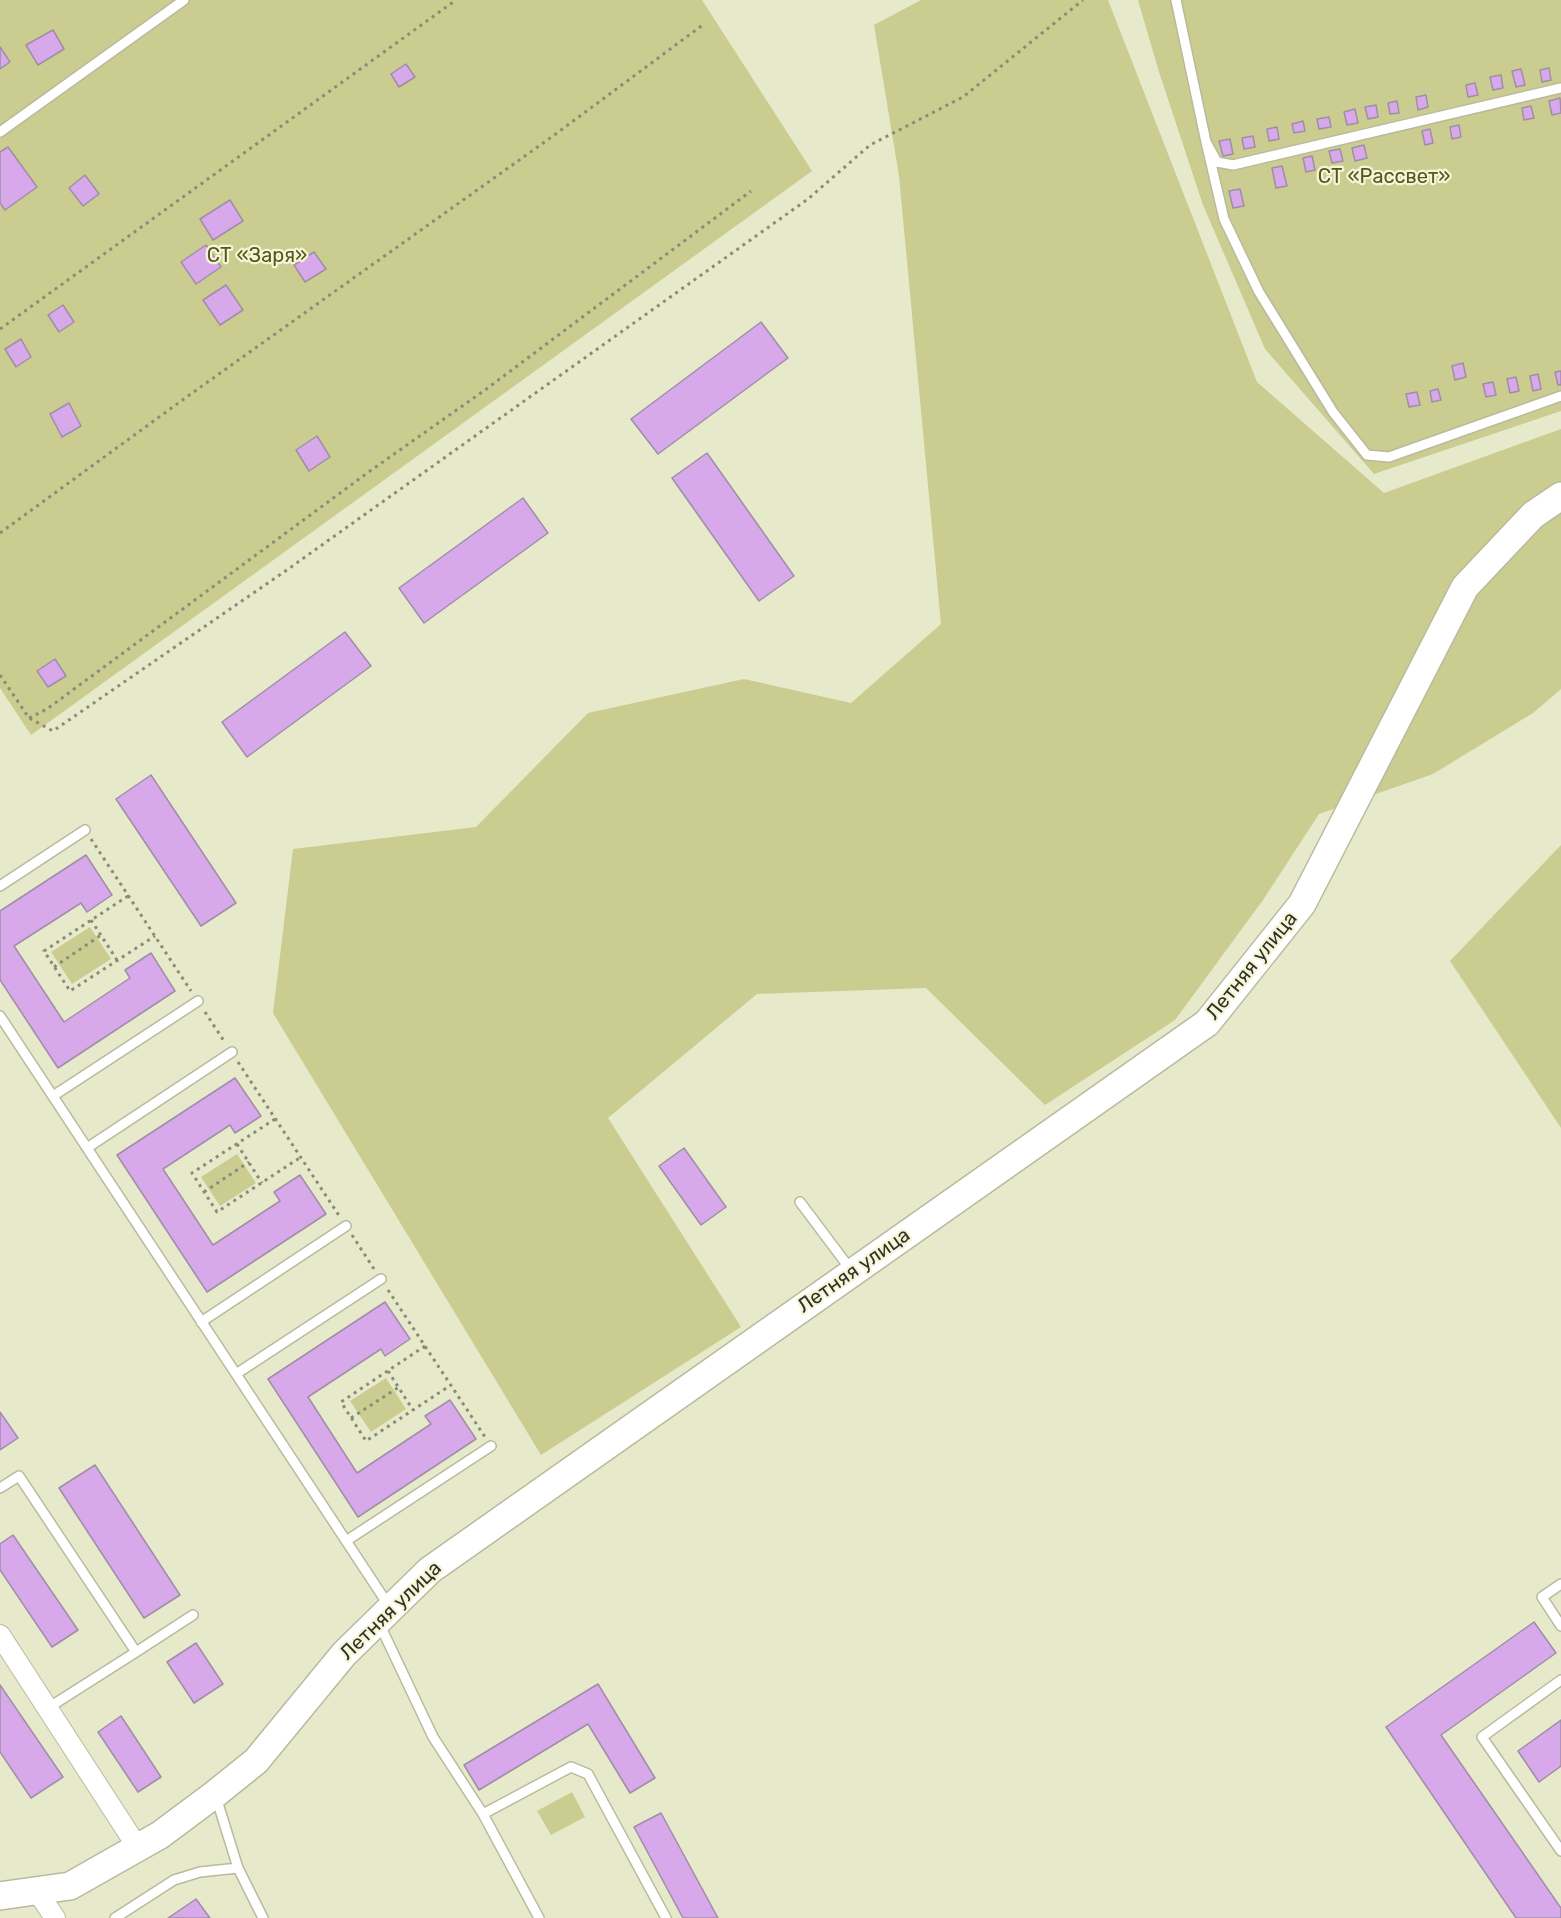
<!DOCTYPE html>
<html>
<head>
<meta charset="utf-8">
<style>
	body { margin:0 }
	canvas { display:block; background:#e7e9cb }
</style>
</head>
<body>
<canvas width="1561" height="1918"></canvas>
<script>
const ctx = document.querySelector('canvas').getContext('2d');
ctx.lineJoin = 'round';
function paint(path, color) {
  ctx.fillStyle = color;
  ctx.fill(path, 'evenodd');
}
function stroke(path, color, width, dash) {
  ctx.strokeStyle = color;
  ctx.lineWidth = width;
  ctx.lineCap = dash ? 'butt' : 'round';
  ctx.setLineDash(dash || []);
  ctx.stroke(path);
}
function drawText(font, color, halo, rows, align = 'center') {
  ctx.font = font + ' Rubik,sans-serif';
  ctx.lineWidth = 4.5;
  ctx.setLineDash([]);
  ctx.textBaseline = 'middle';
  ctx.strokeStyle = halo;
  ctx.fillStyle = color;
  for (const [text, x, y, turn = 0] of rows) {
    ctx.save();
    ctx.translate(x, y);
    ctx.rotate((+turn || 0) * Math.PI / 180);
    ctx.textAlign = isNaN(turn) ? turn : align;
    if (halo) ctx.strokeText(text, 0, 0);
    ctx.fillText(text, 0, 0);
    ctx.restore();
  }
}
paint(new Path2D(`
	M0 0H702L812 171 31 735 0 688Z
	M921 0H1108L1257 382 1384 493 1561 429V689L1533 713 1433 774 1319 814 1263 900 1175 1020 1045 1105 926 988 757 994 608 1118 741 1327 541 1455 273 1013 293 849 476 827 588 713 744 679 851 703 941 624 899 176 874 25Z
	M1138 0H1561V411L1374 474 1265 349 1203 205 1159 72Z
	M1561 845V1128L1450 961Z
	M90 927 111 959 72 984 51 952Z
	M237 1154 256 1183 220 1206 201 1177Z
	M386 1378 406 1409 371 1432 350 1401Z
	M572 1792 585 1817 551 1835 537 1811Z`), '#cacd8f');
const building = new Path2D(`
	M53 30 64 49 38 65 26 45Z
	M0 47 10 62 0 69Z
	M406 64 415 77 399 87 391 74Z
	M1549 68 1551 80 1542 82 1540 70Z
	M1521 69 1525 85 1516 87 1512 71Z
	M1501 75 1503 88 1493 90 1490 77Z
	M1475 83 1478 95 1468 97 1466 85Z
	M1426 95 1428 107 1418 110 1416 97Z
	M1560 98 1561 113 1552 115 1549 101Z
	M1397 101 1399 113 1390 114 1388 103Z
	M1376 105 1378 117 1368 119 1365 107Z
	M1531 106 1534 118 1524 120 1522 108Z
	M1355 109 1358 123 1347 125 1344 112Z
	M1329 117 1331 127 1319 129 1317 119Z
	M1303 121 1305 131 1294 133 1292 124Z
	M1459 125 1461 137 1452 139 1450 127Z
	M1277 127 1279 139 1269 141 1267 129Z
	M1430 129 1433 143 1425 145 1422 131Z
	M1253 136 1255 147 1244 149 1242 138Z
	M1230 139 1233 154 1223 156 1219 141Z
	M1364 145 1367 158 1355 161 1352 148Z
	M8 147 37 187 5 210 0 203V152Z
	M1340 149 1343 161 1332 163 1329 151Z
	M1312 156 1315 170 1306 172 1303 158Z
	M1282 166 1287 186 1276 188 1272 168Z
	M85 175 99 194 83 206 69 188Z
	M1240 189 1244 206 1233 208 1229 191Z
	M230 200 243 221 213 240 200 219Z
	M206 245 221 267 196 284 181 262Z
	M314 252 326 269 305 282 294 265Z
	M226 285 243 310 220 325 203 300Z
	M63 305 74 322 59 332 48 315Z
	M761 322 788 358 658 454 631 419Z
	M21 339 31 357 16 367 5 349Z
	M1463 363 1466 377 1455 380 1452 366Z
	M1561 371V385H1558L1555 372Z
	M1538 374 1541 389 1533 391 1530 376Z
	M1516 377 1519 391 1510 393 1507 379Z
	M1493 382 1496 395 1486 397 1483 384Z
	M1438 389 1441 400 1432 402 1430 391Z
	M1417 392 1420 405 1409 407 1406 394Z
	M69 403 81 426 62 437 50 414Z
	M317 436 330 457 309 471 296 450Z
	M707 453 794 576 759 601 672 478Z
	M523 498 548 533 424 623 399 588Z
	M345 632 371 666 247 757 222 722Z
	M55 659 66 676 48 687 37 671Z
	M151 775 236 903 201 926 116 799Z
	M86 855 112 895 87 912 81 903 14 946 64 1022 130 978 125 970 151 953 175 991 58 1068 0 980V911Z
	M235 1078 261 1116 235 1133 230 1125 163 1169 213 1245 280 1201 274 1192 300 1175 326 1214 207 1292 117 1155Z
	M684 1148 726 1207 701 1225 659 1166Z
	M385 1302 410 1339 385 1356 381 1349 308 1397 357 1473 431 1424 425 1416 450 1400 476 1439 358 1517 268 1379Z
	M0 1412 18 1438 0 1450Z
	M95 1465 180 1595 144 1618 59 1488Z
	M13 1535 78 1630 52 1647 0 1570V1544Z
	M1534 1622 1556 1653 1441 1735 1561 1908V1918H1516L1386 1727Z
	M196 1643 223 1684 194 1703 167 1662Z
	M598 1684 655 1778 630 1793 588 1724 479 1790 464 1765Z
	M0 1685 63 1777 31 1798 0 1752Z
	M121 1716 161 1777 138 1792 98 1732Z
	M1561 1720V1766L1539 1782 1518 1751Z
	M661 1813 718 1918H683L634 1827Z
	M196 1899 210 1918H168Z`);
paint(building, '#d7a9eb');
stroke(building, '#9f8ea6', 1.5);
const lane = new Path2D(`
	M1176 0 1206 142 1217 162 1233 165 1561 88
	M0 132 184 0
	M1206 142 1224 219 1259 292 1333 412 1367 455 1389 457 1561 396
	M0 886 85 830
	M0 1016 389 1606
	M53 1096 198 1001
	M87 1148 232 1052
	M800 1202 851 1270
	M201 1322 346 1226
	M236 1374 381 1279
	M0 1488 19 1476 136 1652 48 1708
	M346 1541 491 1446
	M1561 1584 1542 1597 1561 1626
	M379 1623 433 1737 483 1814 539 1918
	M136 1652 193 1615
	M1561 1680 1482 1737 1561 1851
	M216 1797 238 1868 263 1918
	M483 1814 571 1767 588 1774 666 1918
	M115 1918 174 1880 200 1872 238 1868`);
const street = new Path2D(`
	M0 1635 138 1848
	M37 1891 55 1918`);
const secondary = new Path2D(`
	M0 1896 70 1886 160 1835 215 1794 256 1761 344 1654 430 1570 1207 1023 1302 904 1465 587 1533 515 1561 496`);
stroke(lane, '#b9ba9d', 12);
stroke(street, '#b9ba9d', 22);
stroke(secondary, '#b9ba9d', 30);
stroke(new Path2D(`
	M0 329 456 0
	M0 533 188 396 553 136 704 24
	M0 675 29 718 53 731 284 572 808 199 870 145 963 97 1083 0
	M29 718 47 709 370 471 485 390 751 191
	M91 839 191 991
	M128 896 44 951 70 991 155 936
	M91 920 117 960
	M54 967 101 935
	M205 1012 224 1041
	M238 1062 340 1217
	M275 1119 192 1173 217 1212 301 1157
	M237 1144 262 1183
	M204 1192 249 1162
	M352 1235 374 1269
	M388 1290 485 1437
	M425 1346 341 1402 366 1441 451 1385
	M388 1371 413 1410
	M351 1418 399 1387`), '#8b8c77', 3, [3, 4.5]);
stroke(lane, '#fff', 9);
stroke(street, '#fff', 20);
stroke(secondary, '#fff', 27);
drawText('20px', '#55561a', '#f5f6d8', [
	["СТ «Рассвет»",1384,177],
	["СТ «Заря»",257,256]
]);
drawText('20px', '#313226', '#f5f6d8', [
	["Летняя улица",1252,966,-51],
	["Летняя улица",854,1271,-35],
	["Летняя улица",391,1611,-44]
]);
</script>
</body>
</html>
